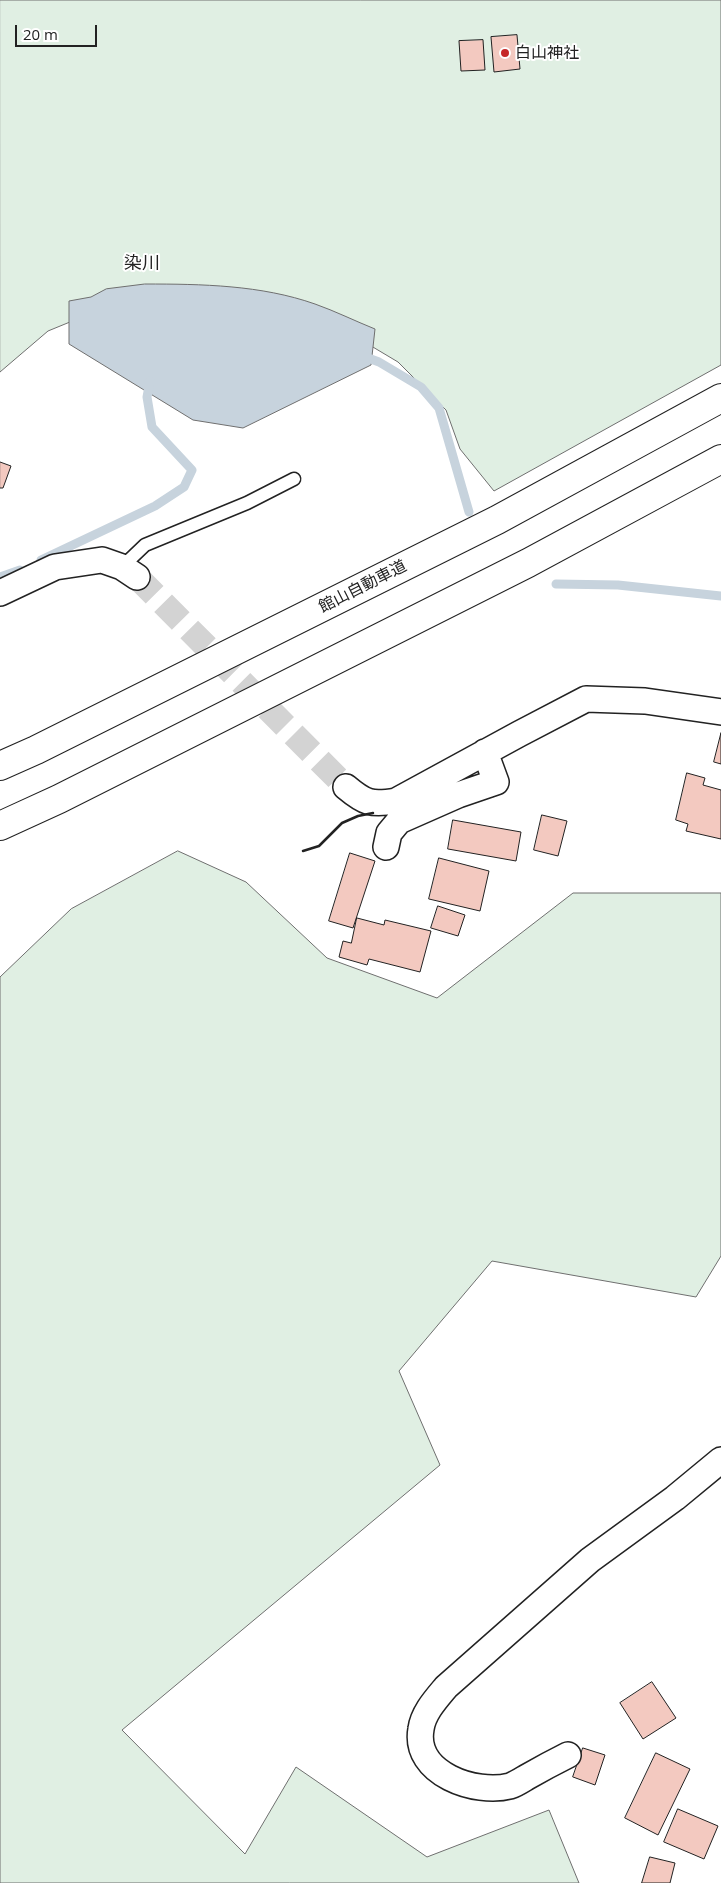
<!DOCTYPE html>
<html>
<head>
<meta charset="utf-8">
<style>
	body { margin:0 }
	#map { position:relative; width:721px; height:1883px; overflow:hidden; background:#fff; font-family:"Open Sans",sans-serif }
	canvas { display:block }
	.scale { position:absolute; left:15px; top:25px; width:82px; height:22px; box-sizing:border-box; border:2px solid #222; border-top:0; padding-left:6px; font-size:15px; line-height:18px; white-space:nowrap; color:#222; -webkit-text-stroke:4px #fff; paint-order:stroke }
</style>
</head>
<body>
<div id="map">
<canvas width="721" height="1883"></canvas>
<div class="scale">20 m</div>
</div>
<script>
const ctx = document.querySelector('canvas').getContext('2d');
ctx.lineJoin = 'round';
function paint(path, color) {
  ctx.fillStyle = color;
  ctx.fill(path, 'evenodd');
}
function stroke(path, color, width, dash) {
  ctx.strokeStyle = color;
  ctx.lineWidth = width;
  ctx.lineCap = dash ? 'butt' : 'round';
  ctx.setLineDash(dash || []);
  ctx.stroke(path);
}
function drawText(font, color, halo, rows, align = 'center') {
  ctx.font = font + ' "Open Sans","Noto Sans JP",sans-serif';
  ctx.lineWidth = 4;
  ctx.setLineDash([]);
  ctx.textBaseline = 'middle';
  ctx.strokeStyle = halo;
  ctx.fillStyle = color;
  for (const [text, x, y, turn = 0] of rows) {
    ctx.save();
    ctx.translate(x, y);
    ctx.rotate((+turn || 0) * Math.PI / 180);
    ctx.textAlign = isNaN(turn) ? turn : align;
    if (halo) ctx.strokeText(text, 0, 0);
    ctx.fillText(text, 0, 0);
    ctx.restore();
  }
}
const green = new Path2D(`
	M0 0H721V365L494 491 460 449 446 410 398 362 346 331 87 315 48 331 0 372Z
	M178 851 246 882 327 958 437 998 573 893H721V1256L696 1297 492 1261 399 1371 440 1465 122 1730 245 1854 296 1767 427 1857 549 1810 579 1883H0V977L71 909Z`);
paint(green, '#e0efe3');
stroke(green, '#6f6f6f', 1);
const water = new Path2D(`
	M145 284C202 284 261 285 315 304 335 311 355 321 375 329L371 365 243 428 193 420 69 344V301L91 297 106 289Z`);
paint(water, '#c7d3dd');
stroke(water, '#6f6f6f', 1);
stroke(new Path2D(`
	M360 355 379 362 421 387 439 408 469 512
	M41 560 155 506 184 487 192 470 152 427 147 397 150 381
	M0 577 20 570
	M556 584 618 585 721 596`), '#c7d3dd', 9);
const building = new Path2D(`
	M517 35 520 69 494 72 491 37Z
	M483 40 485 70 461 71 459 41Z
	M0 462 11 466 3 488H0Z
	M721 733V764L714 762Z
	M687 773 705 778 703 785 721 790V839L686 831 688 824 676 820Z
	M542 815 567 821 558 856 534 850Z
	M453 820 521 832 516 861 448 849Z
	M350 853 375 861 353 928 329 921Z
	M439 858 489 871 480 911 429 899Z
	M438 906 465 915 458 936 431 928Z
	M357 918 384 925 385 920 431 931 420 972 369 959 367 965 339 957 343 941 351 943Z
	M652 1682 676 1718 643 1739 620 1703Z
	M583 1748 605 1755 595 1785 573 1777Z
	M656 1753 690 1769 658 1835 625 1818Z
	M678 1809 718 1826 704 1859 664 1842Z
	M650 1857 675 1863 670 1883H642Z`);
paint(building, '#f3c9c0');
stroke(building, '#222', 1);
stroke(new Path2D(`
	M137 577 346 787`), '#d3d3d3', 25, [25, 12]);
const service = new Path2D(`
	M122 567 145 545 247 503 294 479`);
const minor = new Path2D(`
	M0 593 55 567 102 560 122 567 137 577
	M346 787C365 803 371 805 396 801L519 734 586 699 645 701 721 712
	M386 847 389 833 399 821 458 795 496 782 485 752
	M568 1755C554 1762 541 1769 527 1777 522 1780 516 1784 510 1786 476 1795 413 1774 421 1729 423 1713 436 1699 446 1687L590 1560 675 1498 721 1460`);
const motorway = new Path2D(`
	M0 766 36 750 497 520 721 398
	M0 826 59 799 528 563 721 459`);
stroke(service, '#222', 15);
stroke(minor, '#222', 28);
stroke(motorway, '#222', 30);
stroke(service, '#fff', 12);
stroke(minor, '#fff', 25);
stroke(motorway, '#fff', 28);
stroke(new Path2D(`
	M303 851 319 846 342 823 358 816 373 813`), '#222', 2.5);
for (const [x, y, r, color] of [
	[505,53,5,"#c62828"]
]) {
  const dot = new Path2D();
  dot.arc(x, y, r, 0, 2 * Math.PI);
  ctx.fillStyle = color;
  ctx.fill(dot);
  stroke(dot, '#fff', 2);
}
drawText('16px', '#222', '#fff', [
	["白山神社",515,53]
], 'left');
drawText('16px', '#222', '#fff', [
	["館山自動車道",363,587,-27]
]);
drawText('18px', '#222', '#fff', [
	["染川",142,264]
]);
</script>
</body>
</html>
